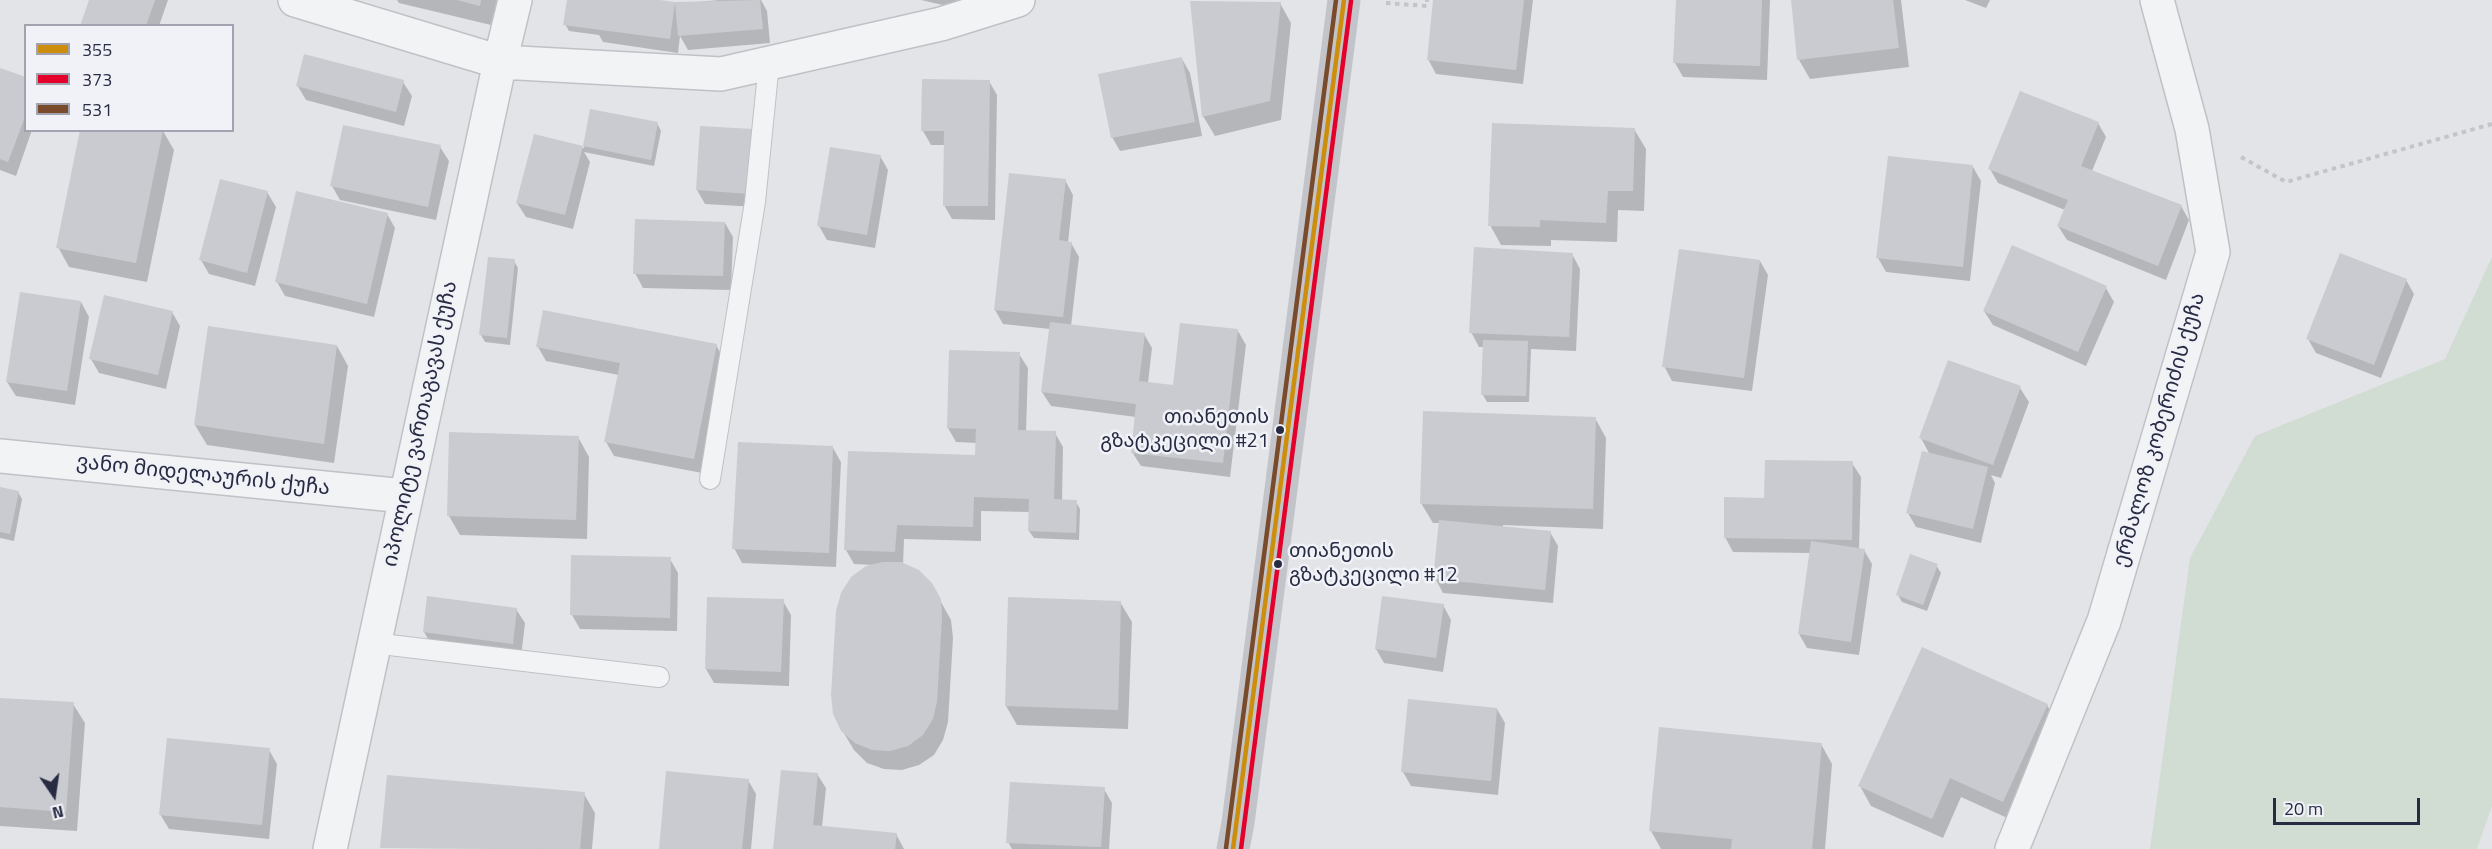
<!DOCTYPE html>
<html>
<head>
<meta charset="utf-8">
<style>
	body { margin:0 }
	#map { position:relative; width:2492px; height:849px; overflow:hidden; background:#e3e4e8; font-family:"Titillium Web",sans-serif }
	canvas { display:block }
	.legend { position:absolute; left:24px; top:24px; width:210px; height:108px; box-sizing:border-box; background:#f1f2f8; border:2px solid #a1a3b0; margin:0; padding:8px 10px; list-style:none; font-size:18px; color:#282c43 }
	.legend li { display:flex; align-items:center; gap:12px; height:30px }
	.legend b { width:30px; border:2px solid #a1a3b0 }
	.north { position:absolute; left:24px; top:765px; width:60px; height:60px; -webkit-text-stroke:4px #f1f2f8; paint-order:stroke; rotate:167deg; font-size:16px; font-weight:700; line-height:24px; text-align:center; color:#282c43 }
	.north::after { content:''; display:block; margin:auto; width:21px; height:27px; background:#282c43; clip-path:polygon(50% 0,100% 100%,50% 72%,0 100%) }
	.scale { position:absolute; left:2273px; top:798px; width:147px; height:27px; box-sizing:border-box; border:3px solid #282c43; border-top:0; padding-left:8px; font-size:18px; line-height:21px; white-space:nowrap; color:#282c43; -webkit-text-stroke:4px #f1f2f8; paint-order:stroke }
</style>
</head>
<body>
<div id="map">
<canvas width="2492" height="849"></canvas>
<ul class="legend">
<li><b style="height:8px;background:#ce8e0d"></b>355</li>
<li><b style="height:8px;background:#e4002b"></b>373</li>
<li><b style="height:8px;background:#7a4b2a"></b>531</li>
</ul>
<div class="north">N</div>
<div class="scale">20 m</div>
</div>
<script>
const ctx = document.querySelector('canvas').getContext('2d');
ctx.lineJoin = 'round';
function paint(path, color) {
  ctx.fillStyle = color;
  ctx.fill(path, 'evenodd');
}
function stroke(path, color, width, dash) {
  ctx.strokeStyle = color;
  ctx.lineWidth = width;
  ctx.lineCap = dash ? 'butt' : 'round';
  ctx.setLineDash(dash || []);
  ctx.stroke(path);
}
function drawText(font, color, halo, rows, align = 'center') {
  ctx.font = font + ' "Titillium Web","Noto Sans Georgian",sans-serif';
  ctx.lineWidth = 5;
  ctx.setLineDash([]);
  ctx.textBaseline = 'middle';
  ctx.strokeStyle = halo;
  ctx.fillStyle = color;
  for (const [text, x, y, turn = 0] of rows) {
    ctx.save();
    ctx.translate(x, y);
    ctx.rotate((+turn || 0) * Math.PI / 180);
    ctx.textAlign = isNaN(turn) ? turn : align;
    if (halo) ctx.strokeText(text, 0, 0);
    ctx.fillText(text, 0, 0);
    ctx.restore();
  }
}
paint(new Path2D(`
	M2492 257V806L2477 849H2150L2190 558 2255 436 2445 359Z`), '#d1dcd3');
paint(new Path2D(`
	M91 0H168L159 26H82Z
	M397 0H497L491 25 399 3Z
	M568 0H649L675 4 719 0H761L767 11 770 43 688 50 680 36 678 53 603 42 599 35 569 31 565 24Z
	M921 0H975L973 12Z
	M1435 0H1533L1523 84 1436 74 1428 59Z
	M1677 0H1770L1767 80 1683 77 1675 63Z
	M1792 0H1901L1909 67 1810 79 1799 60Z
	M1965 0H1990L1986 8Z
	M1280 3 1291 23 1281 120 1215 136 1203 116Z
	M1182 59 1190 73 1202 136 1120 151 1112 137Z
	M0 69 26 79V130H32L16 176 0 170Z
	M989 81 997 95 995 220 952 219 944 205 945 145H931L923 131Z
	M403 82 412 96 404 126 306 100 297 85Z
	M591 110 657 123 661 131 654 166 584 152 590 162 573 229 526 217 517 203 535 136 584 148Z
	M2098 123 2106 137 2092 171 2181 206 2189 220 2166 280 2067 240 2058 226 2065 210 1998 183 1990 169Z
	M1634 129 1646 149 1644 211 1618 210 1617 242 1551 240V246L1501 245 1490 225Z
	M163 131 174 150 147 282 69 267 58 247Z
	M753 131 756 207 705 204 697 190Z
	M440 147 449 161 436 220 340 200 332 186Z
	M880 156 888 170 875 248 827 240 819 226Z
	M1973 167 1981 181 1970 281 1886 272 1878 258Z
	M1065 180 1073 195 1068 243H1071L1079 257 1071 326 1144 334 1152 348 1148 383 1174 386 1238 331 1246 345 1230 477 1141 466 1132 452 1136 417 1051 406 1042 392 1050 329 1003 324 995 310Z
	M267 192 276 207 255 286 209 274 201 260Z
	M387 214 395 228 374 317 285 296 277 282Z
	M725 223 733 237 731 290 643 288 635 273Z
	M1572 254 1580 269 1576 351 1531 349 1529 402H1487L1483 395 1484 347H1479L1471 332Z
	M514 261 518 268 510 345 485 342 481 335Z
	M1760 261 1768 275 1752 391 1672 381 1664 366Z
	M2406 280 2414 294 2381 378 2316 353 2308 339Z
	M2106 288 2114 302 2086 366 1993 325 1984 311Z
	M81 302 89 317 75 405 16 396 7 382Z
	M172 312 180 326 166 389 99 373 91 359Z
	M716 345 724 359 702 473 614 456 606 442 619 375 546 361 538 347Z
	M337 346 348 366 334 463 207 445 195 425Z
	M1019 354 1028 368 1026 432 1055 433 1063 447 1062 501 1076 502 1080 509 1079 540 1034 538 1029 531 1030 512 981 511V541L904 539 903 565 931 584 951 620 953 638 948 722 943 740 934 755 919 765 902 770 884 769 867 763 854 750 842 730 874 565 854 564 846 550 977 457V443L956 442 948 428Z
	M2020 388 2029 402 2001 478 1991 475 1995 483 1981 543 1916 527 1908 513 1930 455 1921 438Z
	M1595 418 1606 438 1603 529 1503 525V528L1550 532 1558 546 1553 603 1443 593 1435 578 1440 523H1433L1421 503Z
	M578 437 589 457 587 539 460 535 449 516Z
	M833 448 841 462 836 567 742 563 734 548Z
	M1852 463 1861 477 1859 549 1864 550 1872 564 1859 655 1807 648 1799 634 1811 553 1733 552 1725 537 1766 500Z
	M0 488 18 492 22 499 14 541 0 538Z
	M670 559 678 573 677 631 580 629 572 615Z
	M1936 565 1941 573 1927 611 1902 602 1898 595Z
	M709 599 783 601 791 615 789 686 714 683 706 669Z
	M1120 602 1132 622 1128 729 1017 725 1006 706Z
	M1443 605 1451 620 1443 672 1384 663 1376 649Z
	M516 609 525 623 521 657 432 646 424 632Z
	M0 699 73 704 85 723 77 831 0 826Z
	M2047 705 2058 725 2014 821 1961 797 1943 838 1871 806 1860 786Z
	M1497 709 1505 723 1498 795 1411 786 1403 772Z
	M1821 744 1832 764 1825 849H1661L1651 831Z
	M269 750 277 764 269 839 169 829 160 814Z
	M817 774 826 788 822 827 896 834 904 849H775Z
	M748 780 756 794 751 849H660Z
	M1104 789 1112 803 1109 849H1012L1008 842Z
	M584 794 595 813 592 849 382 848Z`), '#0003');
paint(new Path2D(`
	M89 0H155L146 26H80Z
	M457 0H481L480 6Z
	M567 0H660L675 2 760 0 763 29 678 36 675 2 670 39 563 25Z
	M1433 0H1524L1516 70 1427 60Z
	M1676 0H1762L1760 66 1673 63Z
	M1791 0H1893L1899 48 1797 60Z
	M1190 1 1281 2 1270 101 1202 117Z
	M304 54 404 80 396 112 296 86Z
	M1182 57 1195 122 1111 138 1098 74Z
	M0 68 26 77V114L8 162 0 159Z
	M922 79 990 80 988 206H943L944 131H921Z
	M2020 91 2099 122 2081 166 2182 205 2158 266 2057 226 2068 200 1988 169Z
	M590 109 658 122 651 160 583 146Z
	M1492 123 1635 128 1633 191H1608L1606 223 1540 220V227L1488 226Z
	M343 125 441 145 428 207 330 186Z
	M700 126 753 129 749 194 696 190Z
	M80 130H163L136 263 56 248Z
	M534 134 583 146 565 215 516 203Z
	M830 147 881 155 867 235 817 226Z
	M1888 156 1973 165 1963 267 1876 258Z
	M1009 173 1066 179 1059 240 1072 242 1063 317 994 310Z
	M220 179 268 191 247 273 199 260Z
	M296 191 388 213 367 304 275 282Z
	M635 219 725 222 723 276 633 274Z
	M2012 245 2107 286 2078 352 1983 311Z
	M1474 247 1573 253 1569 337 1469 333Z
	M1679 249 1760 260 1744 378 1662 367Z
	M2340 253 2407 279 2374 365 2306 339Z
	M488 257 515 259 507 338 479 335Z
	M20 292 81 301 67 391 6 382Z
	M104 295 173 311 158 375 89 359Z
	M543 310 717 344 694 459 604 442 620 363 536 347Z
	M1050 322 1145 333 1139 381 1173 385 1180 323 1238 329 1223 463 1131 453 1136 404 1041 392Z
	M208 326 337 345 324 444 194 425Z
	M1483 340 1528 341 1526 396 1481 395Z
	M949 350 1020 352 1018 430 1056 431 1054 499 1077 500 1076 533 1028 531 1029 499 974 497 973 527 897 525 895 552 844 550 848 451 975 455 976 429 947 428Z
	M1948 360 2021 386 1993 465 1919 438Z
	M1423 411 1596 417 1593 509 1420 504Z
	M449 432 579 436 576 520 447 516Z
	M738 442 833 446 829 553 732 549Z
	M1922 451 1988 467 1973 529 1906 513Z
	M1765 460 1853 461 1852 540 1724 538V497L1764 498Z
	M0 487 19 491 10 534 0 532Z
	M1439 520 1551 531 1545 590 1433 579Z
	M1811 541 1865 549 1851 642 1798 634Z
	M1910 554 1938 564 1923 605 1896 595Z
	M571 555 671 557 670 618 570 615Z
	M883 562H901L919 570 932 583 941 599 942 617 937 702 933 719 923 735 908 746 890 751 872 750 855 743 841 731 833 714 831 695 836 611 841 593 851 577 866 566Z
	M427 596 517 608 513 644 423 632Z
	M1382 596 1444 604 1436 658 1375 649Z
	M707 597 784 599 781 672 705 669Z
	M1008 597 1121 601 1118 710 1005 706Z
	M1922 647 2048 704 2003 802 1950 778 1932 819 1858 786Z
	M0 698 74 702 66 812 0 807Z
	M1408 699 1497 708 1491 781 1401 772Z
	M1659 727 1822 743 1812 849H1731L1732 839 1649 831Z
	M167 738 270 748 262 825 159 815Z
	M781 770 818 773 813 825 897 833 895 849H773Z
	M666 771 749 779 742 849H659Z
	M387 775 585 792 580 849 380 848Z
	M1010 782 1105 787 1101 847 1006 843Z`), '#cacbd0');
const service = new Path2D(`
	M710 479 755 202 769 63
	M373 643 659 677`);
const minor = new Path2D(`
	M295 0 500 62 721 74 941 24 1018 0
	M0 456 405 496
	M330 849 500 62 515 0`);
const tertiary = new Path2D(`
	M2012 849 2104 621 2213 252 2192 129 2157 0`);
stroke(service, '#c0c1c6', 22);
stroke(minor, '#c0c1c6', 36);
stroke(tertiary, '#c0c1c6', 36);
stroke(new Path2D(`
	M1386 3 1427 6V0
	M2241 157 2286 182 2492 124`), '#c4c5cb', 4, [4.5, 4.5]);
stroke(service, '#f2f3f5', 20);
stroke(minor, '#f2f3f5', 33);
stroke(tertiary, '#f2f3f5', 33);
stroke(new Path2D(`
	M1233 849 1238 823 1344 0`), '#c3c4ca', 33);
stroke(new Path2D(`
	M1233 849 1344 0`), '#ce8e0d', 4.5);
stroke(new Path2D(`
	M1241 849 1351 1`), '#e4002b', 4.5);
stroke(new Path2D(`
	M1226 848 1336 0`), '#7a4b2a', 4.5);
for (const [x, y, r, color] of [
	[1280,430,5,"#282c43"],
	[1278,564,5,"#282c43"]
]) {
  const dot = new Path2D();
  dot.arc(x, y, r, 0, 2 * Math.PI);
  ctx.fillStyle = color;
  ctx.fill(dot);
  stroke(dot, '#f1f2f8', 2);
}
drawText('20px', '#282c43', '#f1f2f8', [
	["თიანეთის",1269,418],
	["გზატკეცილი #21",1269,442],
	["თიანეთის",1289,552,"left"],
	["გზატკეცილი #12",1289,576,"left"]
], 'right');
drawText('21px', '#282c43', '#f1f2f8', [
	["იპოლიტე ვართაგავას ქუჩა",421,424,-78],
	["ერმალოზ კობერიძის ქუჩა",2160,430,-74],
	["ვანო მიდელაურის ქუჩა",203,476,6]
]);
</script>
</body>
</html>
